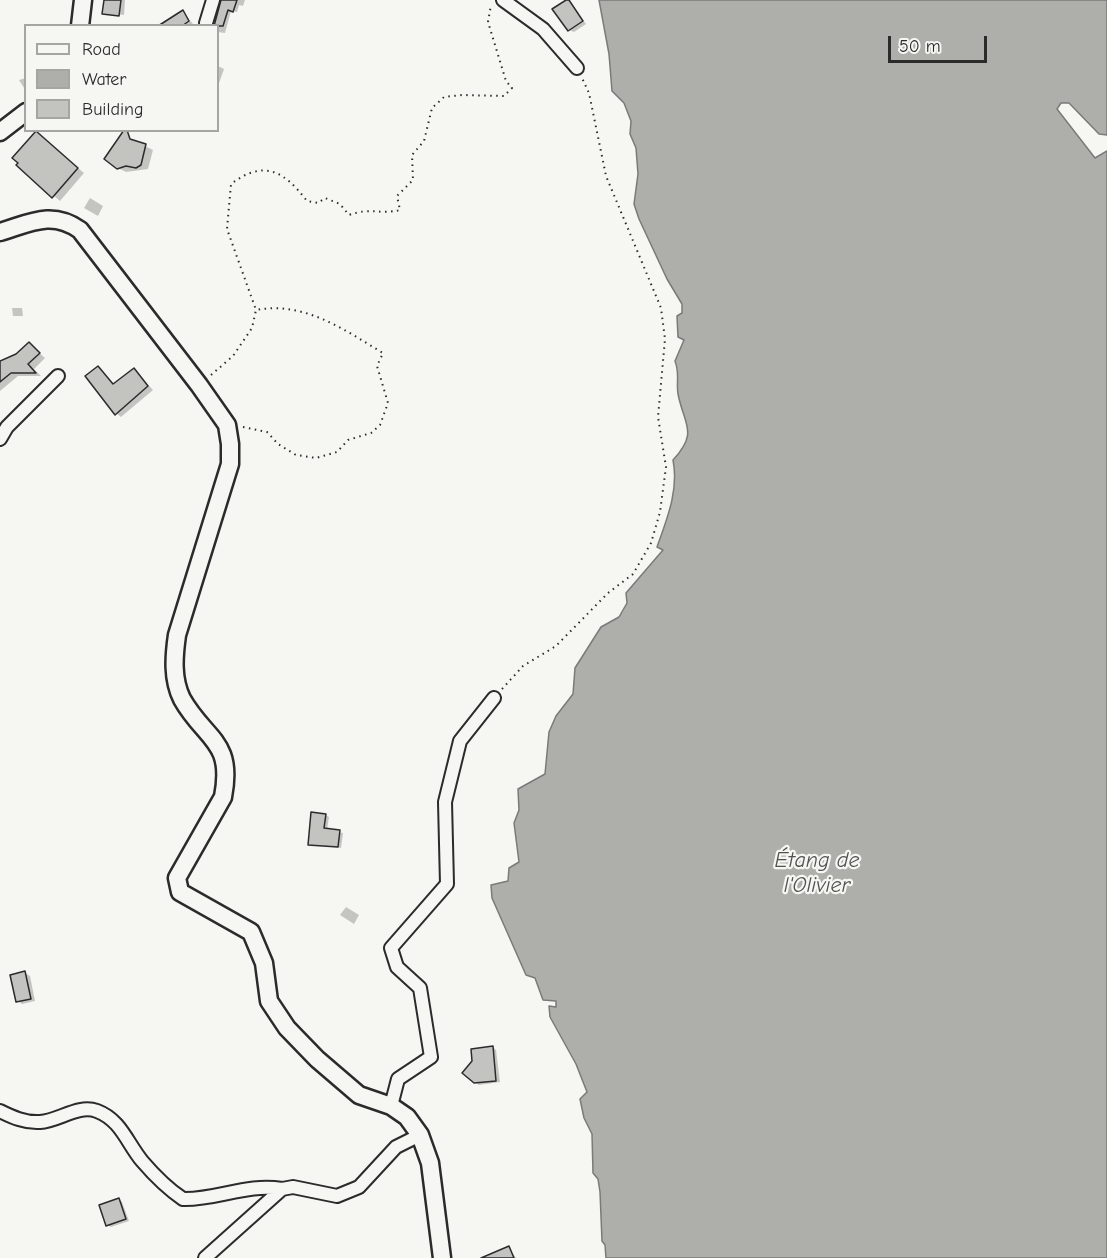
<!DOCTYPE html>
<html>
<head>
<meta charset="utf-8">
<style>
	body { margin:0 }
	#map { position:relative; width:1107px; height:1258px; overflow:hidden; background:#f6f6f2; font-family:"Comic Neue",sans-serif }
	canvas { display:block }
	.legend { position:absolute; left:24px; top:24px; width:195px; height:108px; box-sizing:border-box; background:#f6f6f2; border:2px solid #a5a5a2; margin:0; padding:8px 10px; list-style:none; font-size:18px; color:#2b2b2b }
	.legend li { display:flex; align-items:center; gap:12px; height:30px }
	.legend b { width:30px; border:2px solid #a5a5a2 }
	.scale { position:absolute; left:888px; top:36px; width:99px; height:27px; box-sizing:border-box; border:3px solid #2b2b2b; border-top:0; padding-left:8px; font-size:18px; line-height:21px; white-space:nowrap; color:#2b2b2b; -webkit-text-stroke:4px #f6f6f2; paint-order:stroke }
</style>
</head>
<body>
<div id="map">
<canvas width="1107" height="1258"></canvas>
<ul class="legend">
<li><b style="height:8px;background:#f6f6f2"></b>Road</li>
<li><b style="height:16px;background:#aeaeab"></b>Water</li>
<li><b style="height:16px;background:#c3c3c0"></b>Building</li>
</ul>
<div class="scale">50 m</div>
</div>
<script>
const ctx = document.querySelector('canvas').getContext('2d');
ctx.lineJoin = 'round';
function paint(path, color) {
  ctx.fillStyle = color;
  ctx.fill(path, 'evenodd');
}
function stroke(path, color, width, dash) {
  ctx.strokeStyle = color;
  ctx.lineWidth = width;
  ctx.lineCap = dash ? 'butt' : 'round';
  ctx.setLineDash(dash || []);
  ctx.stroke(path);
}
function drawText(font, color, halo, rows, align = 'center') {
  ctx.font = font + ' "Comic Neue",sans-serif';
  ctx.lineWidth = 4.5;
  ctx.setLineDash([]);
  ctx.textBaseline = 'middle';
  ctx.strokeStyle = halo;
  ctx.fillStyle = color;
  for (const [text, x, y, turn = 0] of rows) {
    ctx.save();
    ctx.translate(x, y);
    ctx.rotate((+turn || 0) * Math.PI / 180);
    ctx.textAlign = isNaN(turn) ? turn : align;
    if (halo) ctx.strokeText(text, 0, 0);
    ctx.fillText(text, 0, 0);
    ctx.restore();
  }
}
const water = new Path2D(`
	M599 0H1107V135L1099 134 1069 103H1061L1057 109 1095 158 1107 151V1258H606L605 1245 602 1241 600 1192 598 1179 593 1173 592 1134 584 1118 580 1099 587 1092 576 1064 550 1017 549 1006 556 1007V1001L543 1000 535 978 526 975 492 898 491 885 508 881 509 868 519 862 514 823 519 810 518 789 545 774 549 732 556 716 573 694 575 668 601 627 619 617 627 603 626 593 663 550 657 547C667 519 679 490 673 460 699 432 684 425 678 394 676 382 680 374 675 361L684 340 678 337 677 316 682 313V304L667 279 639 219 634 204 638 174 636 148 630 134 631 121 624 103 612 91 609 54Z`);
paint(water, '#aeaeab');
stroke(water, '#7a7a78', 1.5);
paint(new Path2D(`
	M105 0H125L124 15 106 13Z
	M223 0H245L243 6 239 5 237 12 231 11 225 33 218 32V26H214Z
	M568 0 586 24 574 32 569 30Z
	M183 12 193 24 161 26Z
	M218 66 224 69 218 86Z
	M26 78V91L19 80Z
	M36 133 84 173 60 201 18 165Z
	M145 146 153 150 148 169 126 172 118 168Z
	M90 198 103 206 98 216 84 208Z
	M12 308H22L23 316H13Z
	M29 344 45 358 34 369 41 376H18L0 391V365Z
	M98 368 115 385 134 370 153 390 121 417 116 413Z
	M325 815 329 817 327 830 343 833 341 848 310 844Z
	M346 907 359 915 354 924 340 915Z
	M25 973 30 976 35 1001 22 1004 18 1001Z
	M493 1047 496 1050 500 1082 479 1085 475 1082Z
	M119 1200 122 1202 129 1221 111 1227 108 1225Z
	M509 1248 516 1258H492Z`), '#0003');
const building = new Path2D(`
	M104 0H121L119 16 102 14Z
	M221 0H237L233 12 228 10 223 26H214Z
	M566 0H569L583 21 568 31 552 9Z
	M183 10 189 21 182 26H158Z
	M124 130H127L130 139 146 144 141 165 136 168 126 166 117 169 104 159Z
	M36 131 78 168 52 198 16 165 18 163 12 158Z
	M29 342 40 353 28 364 36 373H11L0 382V361L16 354Z
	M98 366 113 384 134 368 148 386 115 415 85 376Z
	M311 812 326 814 324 828 340 830 338 847 308 845Z
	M25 971 31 999 16 1002 10 975Z
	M493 1046 496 1081 474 1083 462 1073 472 1061 471 1049Z
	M119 1198 126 1219 106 1226 99 1205Z
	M509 1246 514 1258H481Z`);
paint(building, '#c3c3c0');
stroke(building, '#2b2b2b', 1.5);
const street = new Path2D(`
	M503 0 543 29 577 68
	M206 23 213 0
	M0 439 7 427 58 376
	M391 1106 398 1079 431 1057 420 988 397 967 391 948 447 884 445 802 460 741 494 698
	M0 1111C12 1117 25 1123 40 1122 59 1121 78 1104 97 1111 121 1120 127 1143 142 1161 154 1175 168 1189 183 1199 217 1200 247 1183 282 1189
	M205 1258 282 1189 293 1187 337 1196 359 1187 396 1147 420 1135`);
const secondary = new Path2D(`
	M80 26 83 0
	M0 132 26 112
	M0 232C30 223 52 210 80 230L199 385 227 425 230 444V464L177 635C174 656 172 679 182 699 205 740 234 740 223 797L177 878 180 892 251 932 264 963 269 1001 287 1028 317 1059 359 1095 391 1106 407 1117 420 1135 430 1163 442 1258`);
stroke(street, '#2b2b2b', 16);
stroke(secondary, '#2b2b2b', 21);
stroke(new Path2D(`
	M211 375 233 356 252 328 256 310 227 229 231 184C264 159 284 171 307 201L318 203 325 198 340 204 349 215C371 207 379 215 400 210L397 196 413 180 412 155 424 141 432 108 444 97 462 95 504 96 512 88 506 81 488 22 491 5
	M243 427 267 432 278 444 296 455 316 458 337 452 348 440 371 433 380 425 388 403 377 366 383 353C343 329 304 301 256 310
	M502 689 523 666 556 646 608 593 633 574 651 543 660 512 666 467 658 417 665 339 661 308 606 176 589 93 582 78`), '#2b2b2b', 2, [1.5, 4.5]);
stroke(street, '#f6f6f2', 12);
stroke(secondary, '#f6f6f2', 16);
drawText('italic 22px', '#525251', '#f6f6f2', [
	["Étang de",817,861],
	["l'Olivier",817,886]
]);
</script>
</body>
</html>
